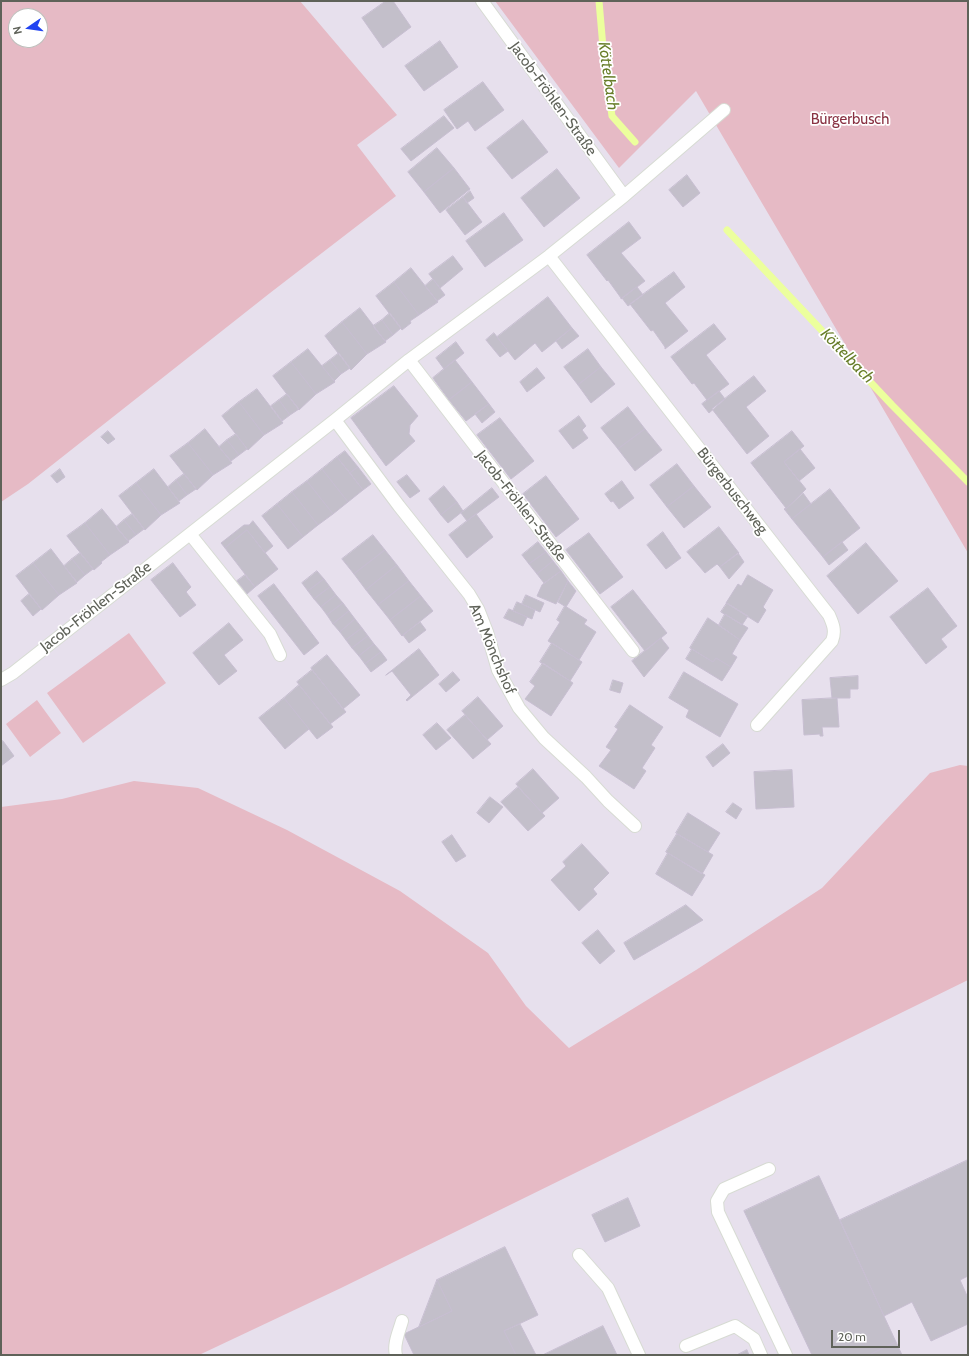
<!DOCTYPE html>
<html>
<head>
<meta charset="utf-8">
<style>
	body { margin:0 }
	#map { position:relative; width:969px; height:1356px; overflow:hidden; background:#e7e0ed; font-family:Cabin,sans-serif }
	canvas { display:block }
	.frame { position:absolute; inset:0; border:2px solid #5f6259; pointer-events:none }
	.north { position:absolute; left:8px; top:8px; width:40px; height:40px; box-sizing:border-box; background:#fff; border:1px solid #bfc0bd; border-radius:50%; rotate:257deg; font-size:11px; font-weight:700; line-height:16px; text-align:center; color:#5f6259 }
	.north::after { content:''; display:block; margin:auto; width:14px; height:18px; background:#2244f1; clip-path:polygon(50% 0,100% 100%,50% 72%,0 100%) }
	.scale { position:absolute; left:831px; top:1330px; width:69px; height:18px; box-sizing:border-box; border:2px solid #5f6259; border-top:0; padding-left:5px; font-size:12px; line-height:14px; white-space:nowrap; color:#5f6259; -webkit-text-stroke:3px #fff; paint-order:stroke }
</style>
</head>
<body>
<div id="map">
<canvas width="969" height="1356"></canvas>
<div class="frame"></div>
<div class="north">N</div>
<div class="scale">20 m</div>
</div>
<script>
const ctx = document.querySelector('canvas').getContext('2d');
ctx.lineJoin = 'round';
function paint(path, color) {
  ctx.fillStyle = color;
  ctx.fill(path, 'evenodd');
}
function stroke(path, color, width, dash) {
  ctx.strokeStyle = color;
  ctx.lineWidth = width;
  ctx.lineCap = dash ? 'butt' : 'round';
  ctx.setLineDash(dash || []);
  ctx.stroke(path);
}
function drawText(font, color, halo, rows, align = 'center') {
  ctx.font = font + ' Cabin,sans-serif';
  ctx.lineWidth = 3.5;
  ctx.setLineDash([]);
  ctx.textBaseline = 'middle';
  ctx.strokeStyle = halo;
  ctx.fillStyle = color;
  for (const [text, x, y, turn = 0] of rows) {
    ctx.save();
    ctx.translate(x, y);
    ctx.rotate((+turn || 0) * Math.PI / 180);
    ctx.textAlign = isNaN(turn) ? turn : align;
    if (halo) ctx.strokeText(text, 0, 0);
    ctx.fillText(text, 0, 0);
    ctx.restore();
  }
}
paint(new Path2D(`
	M1 1H300L397 115 357 145 396 196 270 293 28 484 1 502ZM16 16H40V40H16Z
	M495 1H968V553L696 91 619 168Z
	M129 633 166 683 83 743 47 693Z
	M37 700 61 733 30 757 6 724Z
	M960 765 968 766V980L341 1288 199 1355H1V807L62 799 134 781 198 788 287 830 400 891 488 953 526 1006 569 1048 696 970 822 888 930 773Z`), '#e6bac5');
stroke(new Path2D(`
	M599 1 604 59 612 116 635 142
	M727 230 892 405 968 482`), '#ecff9d', 7);
const building = new Path2D(`
	M386 1H393L411 27 383 48 362 18Z
	M440 41 458 67 424 91 405 66Z
	M483 82 504 110 475 131 468 121 457 129 444 110Z
	M444 116 454 128 411 161 401 149Z
	M523 120 548 152 512 179 487 148Z
	M437 148 454 168 424 192 408 172Z
	M454 168 470 189 440 213 424 192Z
	M557 169 580 198 544 227 521 198Z
	M687 175 700 193 683 207 669 190Z
	M470 191 474 198 467 203 463 197Z
	M463 197 482 222 465 235 446 210Z
	M504 213 523 240 485 267 466 241Z
	M629 222 641 238 621 253 645 281 621 299V298L608 280 607 281 587 255Z
	M453 256 463 269 440 288 429 274Z
	M411 268 438 302 419 315 394 282Z
	M674 272 685 287 665 303 688 331 665 349V347L653 330 651 331 630 304Z
	M433 279 445 295 437 301 425 286Z
	M394 282 419 315 410 321 411 323 402 330 376 296Z
	M637 287 643 295 628 306 622 298Z
	M548 297 572 328 542 352 535 343 515 360 497 337Z
	M360 308 386 342 367 354 342 322Z
	M390 313 401 328 393 335 382 320Z
	M382 320 393 335 385 341 373 326Z
	M342 322 367 354 351 370 325 336Z
	M714 324 726 339 706 355 729 384 706 401 707 400 694 383 692 384 671 357Z
	M572 328 579 336 562 349 556 341Z
	M494 333 508 351 500 357 486 340Z
	M456 342 464 353 444 369 436 358Z
	M308 349 335 382 316 394 291 362Z
	M588 349 601 367 578 385 564 367Z
	M339 353 350 368 341 374 330 360Z
	M330 360 341 374 334 381 322 366Z
	M455 360 472 382 449 400 433 378Z
	M291 362 316 394 299 410 273 376Z
	M601 367 615 384 591 403 578 385Z
	M537 368 545 378 527 392 520 382Z
	M754 376 766 391 746 407 769 436 747 454 712 409Z
	M472 382 489 404 466 421 449 400Z
	M394 386 418 416 410 425 409 434 415 441 386 466 351 418Z
	M257 389 283 423 264 435 239 402Z
	M719 391 725 399 709 413 702 404Z
	M287 394 299 409 290 415 279 400Z
	M279 400 290 415 282 421 271 406Z
	M239 402 264 435 248 450 222 416Z
	M489 404 495 412 482 423 475 414Z
	M628 407 645 429 618 449 601 428Z
	M579 416 586 426 582 430 588 438 573 449 559 431Z
	M500 418 534 461 511 479 477 435Z
	M205 429 232 463 213 475 188 443Z
	M645 429 662 450 635 471 618 449Z
	M108 431 115 439 108 444 101 437Z
	M792 431 804 446 784 462 806 489 785 510 784 509 786 508 751 463Z
	M236 434 247 449 239 455 227 440Z
	M227 440 239 455 231 461 219 447Z
	M188 443 213 475 197 490 170 456Z
	M800 449 815 468 799 481 784 462Z
	M345 451 358 467 350 473 337 457Z
	M337 457 363 490 348 502 322 469Z
	M677 464 694 486 667 507 650 485Z
	M358 467 371 484 363 490 350 473Z
	M60 469 65 477 57 483 51 476Z
	M154 469 180 503 161 515 136 483Z
	M322 469 348 502 333 514 307 481Z
	M184 474 196 489 187 495 176 480Z
	M407 475 420 491 410 498 397 482Z
	M546 476 579 519 556 537 523 494Z
	M176 480 187 495 179 501 168 487Z
	M307 481 333 514 318 525 292 492Z
	M622 481 634 498 619 509 613 501 611 502 605 494Z
	M136 483 161 515 145 530 119 496Z
	M444 486 457 502 441 515 429 499Z
	M694 486 711 507 684 528 667 507Z
	M492 488 499 497 467 521 461 513Z
	M830 489 860 528 823 557 792 519Z
	M292 492 318 525 303 537 277 504Z
	M803 493 811 504 792 519 785 510Z
	M457 502 463 511 448 523 441 515Z
	M277 504 303 537 288 549 262 516Z
	M102 509 129 542 110 555 85 523Z
	M132 514 144 529 136 535 124 520Z
	M476 514 493 537 467 558 449 535Z
	M124 520 136 535 128 541 116 527Z
	M253 521 273 546 265 553 247 530 225 548 221 543 244 525H249Z
	M85 523 110 555 101 562 102 563 94 570 67 536Z
	M719 527 739 553 720 567 717 564 705 573 687 552Z
	M247 530 278 569 255 587 225 548Z
	M663 532 681 558 666 569 647 545Z
	M589 533 623 577 600 594 566 550Z
	M373 535 385 550 354 574 342 559Z
	M538 542 546 552 529 564 522 555Z
	M842 542 848 550 829 565 823 557Z
	M866 543 898 581 858 614 827 576Z
	M51 549 77 583 59 595 33 563Z
	M385 550 397 565 366 590 354 574Z
	M546 552 553 561 537 574 529 564Z
	M80 553 93 569 85 575 72 559Z
	M738 553 744 562 729 579 720 567Z
	M72 559 85 575 77 582 64 566Z
	M553 561 561 571 544 583 537 574Z
	M33 563 59 595 42 610 16 576Z
	M173 563 191 587 186 592 196 605 180 617 151 580Z
	M397 565 409 581 378 605 366 590Z
	M317 571 324 579 308 591 302 583Z
	M561 571 568 581 556 604 537 596 542 585Z
	M245 575 255 587 247 594 237 581Z
	M748 575 773 590 763 607 766 610 758 623 726 603 738 584 741 586Z
	M324 579 330 587 314 599 308 591Z
	M409 581 421 596 390 620 378 605Z
	M568 581 576 591 566 607 558 602Z
	M274 584 319 643 304 655 258 596Z
	M330 587 336 595 321 607 314 599Z
	M928 588 957 626 941 639 947 647 926 664 890 617Z
	M633 590 667 633 645 651 611 607Z
	M29 594 41 609 33 616 21 601Z
	M336 595 343 603 327 615 321 607Z
	M526 595 544 603 540 612 522 604Z
	M421 596 433 611 402 636 390 620Z
	M517 602 535 610 532 619 513 611Z
	M343 603 349 611 333 624 327 615Z
	M727 603 748 616 742 625 721 612Z
	M565 606 587 620 584 624 596 632 579 660 548 641 560 622 557 620Z
	M509 609 527 617 523 626 504 618Z
	M349 611 355 619 340 632 333 624Z
	M725 614 748 628 740 640 719 625Z
	M708 618 740 640 732 654 737 657 731 667 716 658 713 662 690 648Z
	M355 619 362 628 346 640 340 632Z
	M420 622 426 630 409 643 403 635Z
	M229 623 243 640 224 655 237 671 219 685 193 653Z
	M362 628 368 636 352 648 346 640Z
	M368 636 374 644 359 656 352 648Z
	M661 638 669 648 644 677 632 661Z
	M552 643 582 662 570 681 540 662Z
	M374 644 381 652 365 664 359 656Z
	M419 649 439 675 407 701 406 700 411 695 392 671 386 675Z
	M692 649 713 662 716 658 731 667 722 681 686 659Z
	M381 652 387 660 371 672 365 664Z
	M327 655 360 695 343 709 311 668Z
	M543 663 573 683 551 716 525 699 535 686 530 682Z
	M312 670 346 712 330 724 297 682Z
	M453 672 460 680 446 692 439 684Z
	M684 672 738 704 720 737 686 717 689 710 669 698Z
	M858 676V689H850V698H832L830 678Z
	M613 680 623 683 620 693 610 690Z
	M299 685 333 727 317 739 284 698Z
	M478 697 503 726 487 740 462 711Z
	M284 698 309 729 285 749 259 718Z
	M837 698 839 727H822L823 736H820V734L804 735 802 700Z
	M630 705 663 727 651 745 655 748 642 768 646 771 634 789 599 766 611 750 606 747 618 729 615 727Z
	M465 715 491 744 473 759 447 730Z
	M437 723 451 738 436 750 423 735Z
	M3 741 14 756 1 766V742Z
	M723 744 730 753 713 767 706 757Z
	M533 769 559 798 542 813 516 784Z
	M792 770 794 807 756 809 754 772Z
	M518 787 545 816 528 831 501 802Z
	M490 797 503 807 489 823 477 813Z
	M733 803 742 809 736 819 726 812Z
	M688 813 720 833 708 852 676 833Z
	M677 834 713 855 702 874 666 852Z
	M452 835 466 856 456 862 442 842Z
	M582 844 609 873 593 889 597 894 579 911 551 880 566 866 563 862Z
	M668 853 705 875 692 896 656 874Z
	M686 905 703 920 634 960 624 943Z
	M598 930 615 951 600 964 582 943Z
	M968 1160V1276L960 1280 968 1298V1324L931 1341 912 1302 884 1316 840 1220Z
	M819 1176 896 1342 869 1355H812L744 1211Z
	M628 1198 640 1226 605 1242 592 1215Z
	M505 1247 538 1315 504 1331 516 1355H414L404 1334 452 1311 437 1280Z
	M437 1280 452 1311 419 1327Z
	M520 1324 536 1355H516L504 1331Z
	M603 1326 617 1355H543Z
	M896 1342 902 1355H869Z
	M747 1350 749 1355H737Z`);
paint(building, '#c3bfca');
stroke(building, '#c7bed1', 1);
const lane = new Path2D(`
	M769 1169 724 1189 717 1201 718 1212 786 1355
	M579 1255 608 1288 639 1355
	M686 1346 735 1326 754 1339 761 1355
	M396 1355C393 1344 399 1332 402 1321`);
const street = new Path2D(`
	M482 1 624 196
	M549 256 829 615C833 624 836 631 832 641L757 725
	M409 360 633 651
	M335 420 399 506 469 594 478 609 487 632 498 670 519 708 544 738 586 777 608 801 635 826
	M190 534 270 634 280 655
	M1 680 13 673 335 420 409 360 549 256 624 196 724 110`);
stroke(lane, '#d7dbd3', 14);
stroke(street, '#d7dbd3', 14);
stroke(lane, '#fff', 12);
stroke(street, '#fff', 12);
drawText('15px', '#5f6259', '#fff', [
	["Jacob-Fröhlen-Straße",553,99,54],
	["Bürgerbuschweg",732,491,52],
	["Jacob-Fröhlen-Straße",521,506,52],
	["Jacob-Fröhlen-Straße",96,607,-38],
	["Am Mönchshof",492,649,67]
]);
drawText('15px', '#883142', '#fff', [
	["Bürgerbusch",850,120]
]);
drawText('italic 16px', '#687e2a', '#fff', [
	["Köttelbach",608,76,82],
	["Köttelbach",847,356,46]
]);
</script>
</body>
</html>
